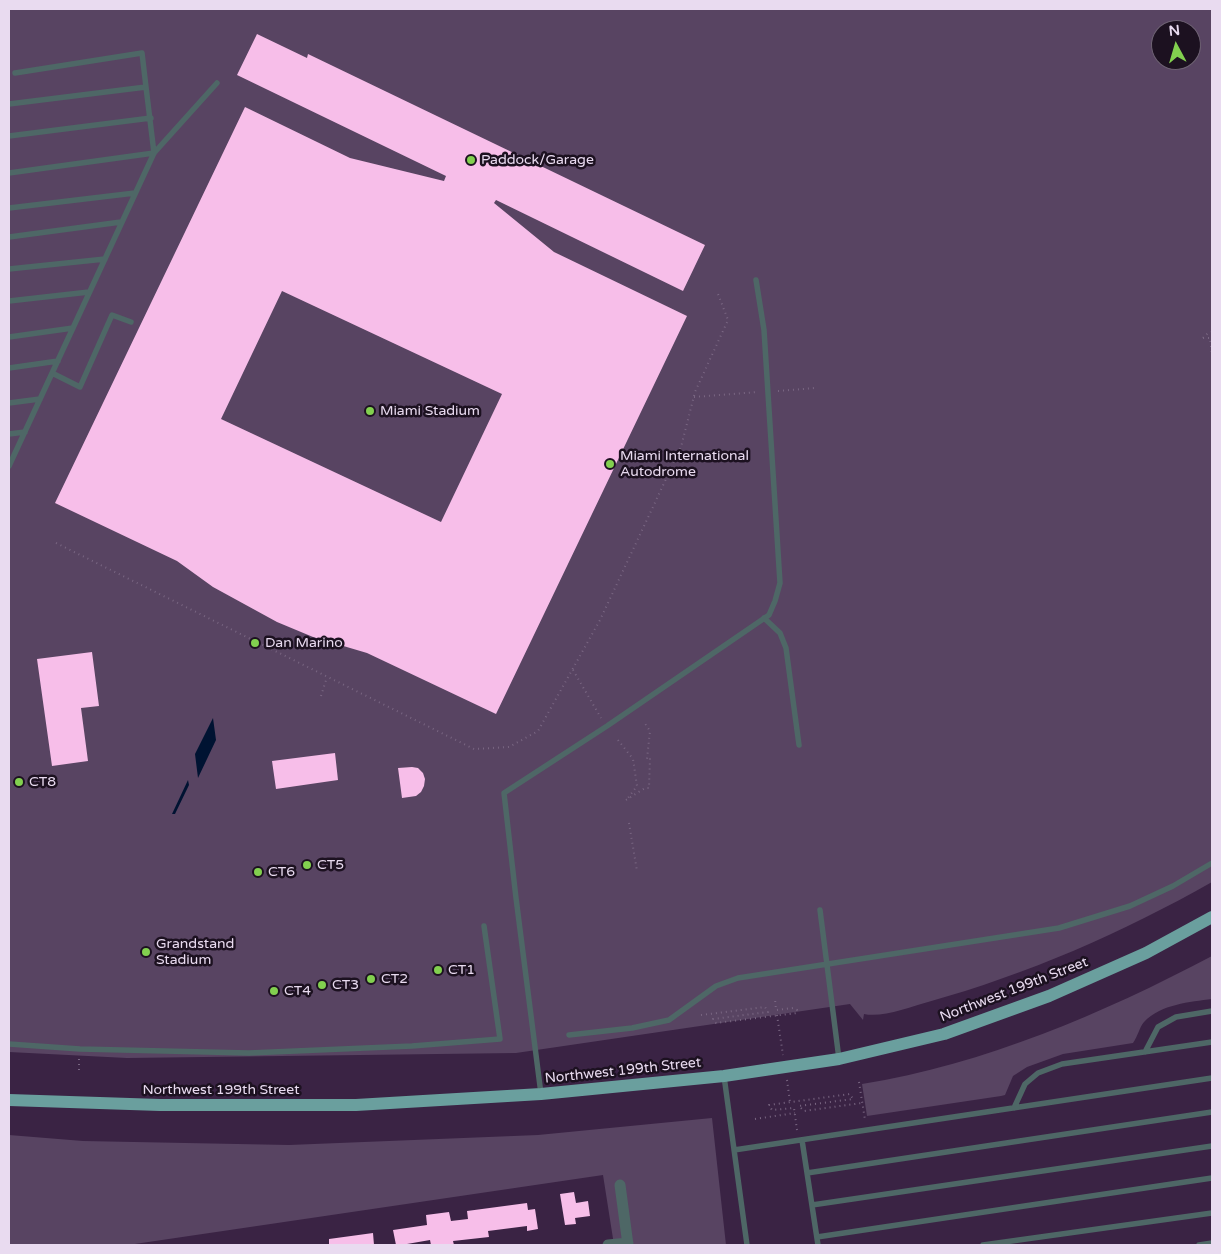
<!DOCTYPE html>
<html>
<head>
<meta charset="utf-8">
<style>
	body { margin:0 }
	#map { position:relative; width:1221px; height:1254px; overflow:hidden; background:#3a2344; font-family:"Varela Round",sans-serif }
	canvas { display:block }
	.frame { position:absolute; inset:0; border:10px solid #e9dbf0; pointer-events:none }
	.north { position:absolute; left:1151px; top:20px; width:50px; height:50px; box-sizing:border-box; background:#1c1120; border:1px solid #6e6273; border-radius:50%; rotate:354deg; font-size:14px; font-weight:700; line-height:20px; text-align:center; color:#e9dbf0 }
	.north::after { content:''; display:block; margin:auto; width:18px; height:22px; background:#82d04f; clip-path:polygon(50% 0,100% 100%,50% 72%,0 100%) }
</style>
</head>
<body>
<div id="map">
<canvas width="1221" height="1254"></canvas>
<div class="frame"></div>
<div class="north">N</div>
</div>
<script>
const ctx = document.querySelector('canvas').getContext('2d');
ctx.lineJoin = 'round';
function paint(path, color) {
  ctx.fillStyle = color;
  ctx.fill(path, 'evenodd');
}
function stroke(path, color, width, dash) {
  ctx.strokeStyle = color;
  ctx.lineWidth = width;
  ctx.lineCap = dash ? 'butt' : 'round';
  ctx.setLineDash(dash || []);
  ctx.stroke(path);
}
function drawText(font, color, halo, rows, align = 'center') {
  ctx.font = font + ' "Varela Round",sans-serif';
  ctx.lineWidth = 5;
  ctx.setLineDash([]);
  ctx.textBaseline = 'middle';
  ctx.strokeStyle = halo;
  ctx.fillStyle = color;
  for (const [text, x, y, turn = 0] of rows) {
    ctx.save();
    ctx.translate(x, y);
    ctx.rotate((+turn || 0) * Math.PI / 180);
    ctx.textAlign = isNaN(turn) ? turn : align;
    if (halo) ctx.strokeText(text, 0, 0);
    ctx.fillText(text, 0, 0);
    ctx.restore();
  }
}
paint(new Path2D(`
	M9 9H1212V882C1122 933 1028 974 928 1002 910 1007 882 1018 864 1014L863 1020 850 1004 516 1053 127 1058 9 1052ZM1161 30H1191V60H1161Z
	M1212 956V999C1190 1002 1161 1004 1144 1022 1139 1028 1138 1036 1133 1043L1063 1054 1027 1067 1013 1076 1005 1095 1001 1096 867 1116 862 1084C985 1064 1102 1014 1212 956Z
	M712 1118 726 1245H614L603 1175 128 1245H9V1135L83 1141 289 1145 538 1135Z`), '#584462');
paint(new Path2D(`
	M213 718 216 740 198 778 195 754Z
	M188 780 189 785 175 814H172Z`), '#001332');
paint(new Path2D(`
	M257 34 307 58 308 54 705 245 683 291 496 200 494 203 554 252 687 316 496 714 367 653 313 637 277 622 213 587 177 561 55 503 245 107 350 158 444 181 446 176 237 75ZM282 291 502 394 441 522 221 419Z
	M92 652 99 706 81 708 88 761 52 766 37 659Z
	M335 753 338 780 276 789 272 761Z
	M412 767 418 768 423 773 425 779 424 786 421 792 416 796 402 798 398 768Z
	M574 1192 576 1203 588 1201 590 1216 575 1218 576 1224 565 1225 560 1194Z
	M527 1203 528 1210 535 1209 538 1229 527 1231V1226L488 1231 489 1237 453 1241 454 1245H443L442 1244 431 1245 430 1240 407 1244V1245H396L393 1230 427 1225 426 1215 449 1212 451 1221 468 1219 467 1211Z
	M373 1233 374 1245H329V1239Z`), '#f7bee9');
stroke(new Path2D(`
	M1212 313V320
	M1203 338H1210L1212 355
	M1203 338 1208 333 1212 332
	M778 391 815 388
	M694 397 758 392
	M56 543 474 749 509 747 538 731 600 620 681 447 695 392 728 320 718 294
	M573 670 601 718
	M321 696 327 677
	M618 740 633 759 637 786 628 798
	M626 800 645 788H649L650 758 647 759 650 731 644 722
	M629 823 637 871
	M701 1015 765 1007 768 1012 713 1019 716 1023 797 1013V1010L793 1008 776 1010 775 999
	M777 1015 783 1055
	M79 1070V1057
	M787 1080 790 1102
	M859 1082 865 1120
	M755 1119 795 1113
	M797 1130 794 1108 772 1110 769 1105 850 1094 853 1099 799 1106 804 1111 862 1103`), '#796682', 2, [1, 4]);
stroke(new Path2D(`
	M15 73 142 53 146 87
	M9 104 146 87 154 153
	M9 136 151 118
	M154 153 217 83
	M9 173 154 153 9 466
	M9 208 135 193
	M9 237 121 222
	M9 269 105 259
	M9 301 89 292
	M9 337 73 328
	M9 368 58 361
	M52 373 80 387 112 315 131 322
	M9 403 40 399
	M9 434 25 432
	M764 618 780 633 786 648 799 745
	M820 910 839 1059
	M569 1035 632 1028 669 1020 716 986 738 978 1059 928 1130 906 1173 886 1212 863
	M9 1044 80 1049 249 1053 412 1046 500 1039 484 926
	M1145 1052 1158 1027 1176 1017 1212 1011
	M724 1076 747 1245
	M541 1094 516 898 504 793 607 726 769 615 775 601 780 583 764 330 756 280
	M1014 1108 1025 1084 1038 1073 1062 1064 1212 1042
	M802 1140 818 1245
	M734 1150 1212 1078
	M807 1173 1212 1112
	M812 1205 1212 1146
	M817 1237 1212 1178
	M983 1245 1212 1213
	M1199 1245 1212 1243`), '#4e6766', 5.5);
stroke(new Path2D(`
	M620 1185 628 1245
	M608 1245 628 1243`), '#4e6766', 11);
stroke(new Path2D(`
	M9 1100 160 1105H356L541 1094 724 1076 839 1059 944 1034 1049 996 1146 953 1212 917`), '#6a9f9e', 12);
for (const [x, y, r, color] of [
	[471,160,5,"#82d04f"],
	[370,411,5,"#82d04f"],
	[610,464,5,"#82d04f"],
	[255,643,5,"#82d04f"],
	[19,782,5,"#82d04f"],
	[307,865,5,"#82d04f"],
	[258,872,5,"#82d04f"],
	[146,952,5,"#82d04f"],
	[438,970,5,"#82d04f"],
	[371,979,5,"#82d04f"],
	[322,985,5,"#82d04f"],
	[274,991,5,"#82d04f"]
]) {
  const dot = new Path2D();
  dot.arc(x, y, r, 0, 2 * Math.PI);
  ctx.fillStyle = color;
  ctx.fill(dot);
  stroke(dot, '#1c1120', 2);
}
drawText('14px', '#e9dbf0', '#1c1120', [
	["Paddock/Garage",481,160],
	["Miami Stadium",380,411],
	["Miami International",620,456],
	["Autodrome",620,472],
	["Dan Marino",265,643],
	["CT8",29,782],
	["CT5",317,865],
	["CT6",268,872],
	["Grandstand",156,944],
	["Stadium",156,960],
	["CT1",448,970],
	["CT2",381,979],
	["CT3",332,985],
	["CT4",284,991]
], 'left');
drawText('14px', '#e9dbf0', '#1c1120', [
	["Northwest 199th Street",1014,990,-21],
	["Northwest 199th Street",623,1071,-6],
	["Northwest 199th Street",221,1090]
]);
</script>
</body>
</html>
